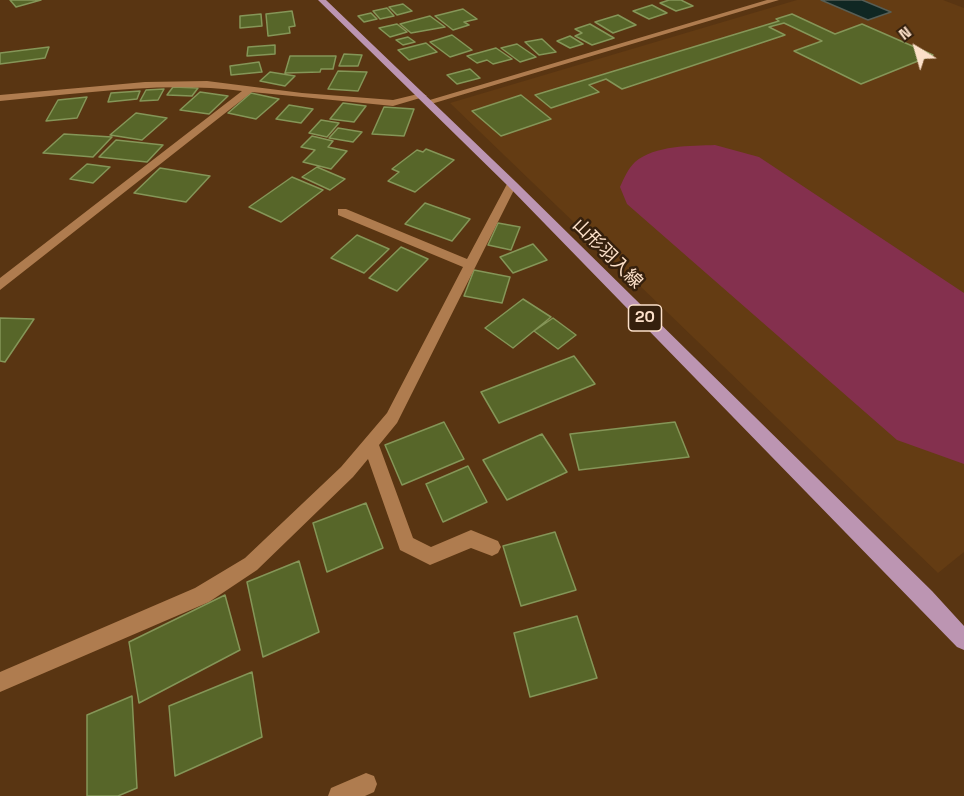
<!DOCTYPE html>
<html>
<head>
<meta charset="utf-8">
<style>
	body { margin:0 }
	#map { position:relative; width:964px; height:796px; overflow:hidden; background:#593512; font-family:"Space Grotesk",sans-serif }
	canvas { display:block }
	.north { position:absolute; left:886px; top:18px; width:60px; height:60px; -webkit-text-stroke:4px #35200d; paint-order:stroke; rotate:323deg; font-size:16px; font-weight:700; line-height:24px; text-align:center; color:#fce0c9 }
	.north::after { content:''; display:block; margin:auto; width:21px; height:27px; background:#fce0c9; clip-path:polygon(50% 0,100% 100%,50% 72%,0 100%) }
</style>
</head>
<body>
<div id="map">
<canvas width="964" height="796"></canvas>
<div class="north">N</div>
</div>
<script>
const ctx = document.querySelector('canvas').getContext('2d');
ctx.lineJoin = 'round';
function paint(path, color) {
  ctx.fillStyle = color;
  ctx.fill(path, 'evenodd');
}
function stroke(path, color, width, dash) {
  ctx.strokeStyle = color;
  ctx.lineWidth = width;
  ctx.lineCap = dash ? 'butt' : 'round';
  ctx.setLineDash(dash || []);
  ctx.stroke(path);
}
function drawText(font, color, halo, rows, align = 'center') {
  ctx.font = font + ' "Space Grotesk","Noto Sans JP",sans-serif';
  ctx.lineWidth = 5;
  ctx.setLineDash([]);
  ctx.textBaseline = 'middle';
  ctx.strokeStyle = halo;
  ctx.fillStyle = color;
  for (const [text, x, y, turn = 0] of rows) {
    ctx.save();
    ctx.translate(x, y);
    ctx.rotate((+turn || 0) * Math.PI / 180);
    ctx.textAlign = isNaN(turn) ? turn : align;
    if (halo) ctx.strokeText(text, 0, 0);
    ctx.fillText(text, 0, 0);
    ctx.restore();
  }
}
paint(new Path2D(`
	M797 0H943L964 8V552L938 573 450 103Z`), '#643c13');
paint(new Path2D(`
	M715 145 759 157 964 293V464L897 440 627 204 620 187C624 178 628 169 635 162 655 145 691 146 715 145Z`), '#84304e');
const water = new Path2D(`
	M821 0H862L891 12 868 20Z`);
paint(water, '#102723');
stroke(water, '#575e55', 1.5);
const building = new Path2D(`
	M10 0H41L16 7Z
	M669 0H681L693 6 676 11 660 3Z
	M403 4 412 11 397 15 389 7Z
	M652 5 667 13 649 19 633 11Z
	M387 8 394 16 380 19 373 11Z
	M463 9 477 19 464 22 469 25 453 30 435 16Z
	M292 11 295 26 289 27 290 33 268 36 266 14Z
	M371 13 377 19 364 22 358 16Z
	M261 14 262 26 240 28V16Z
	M792 14 835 34 862 24 933 55 861 84 794 51 822 41 784 23 769 27 785 35 622 89 606 79 589 85 599 92 551 108 535 95 779 21 776 19Z
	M618 15 636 25 613 33 595 22Z
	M430 16 445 27 411 33 400 24Z
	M397 24 407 32 390 37 379 28Z
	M590 24 614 38 592 45 575 36 582 33 575 29Z
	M452 35 472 50 450 57 430 42Z
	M570 36 583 44 570 48 557 41Z
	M408 37 415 42 403 45 396 40Z
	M542 39 556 52 539 55 525 42Z
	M426 43 437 52 409 60 398 50Z
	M517 44 536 57 520 62 501 48Z
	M275 45V54L247 56 248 47Z
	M49 47 45 58 0 64V53Z
	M496 48 512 59 493 64 487 60 477 63 467 56Z
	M344 54 362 55 358 66H339Z
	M290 56H336L333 69H321L320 72 285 73Z
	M259 62 262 72 231 75 230 66Z
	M470 69 480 78 457 84 447 75Z
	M338 71 367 72 358 91 328 89Z
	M270 72 295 76 285 86 260 81Z
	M173 87 198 88 192 96 167 95Z
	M164 89 158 100 140 101 146 90Z
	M140 91 137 99 108 102 111 93Z
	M200 92 228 96 209 114 180 110Z
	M251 93 279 99 256 119 228 113Z
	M521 95 551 119 501 136 472 111Z
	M87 97 77 118 46 121 58 100Z
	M343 103 366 106 354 122 330 119Z
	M289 105 313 109 301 123 276 119Z
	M384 107 414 109 404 136 372 134Z
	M136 113 167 118 142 140 110 135Z
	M321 120 339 123 327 137 309 133Z
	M338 128 362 132 353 142 329 138Z
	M64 134 112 137 93 157 43 153Z
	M312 136 333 141 328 147 347 151 331 169 303 162 315 150 301 147Z
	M116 140 163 145 147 162 99 157Z
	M426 149 454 160 415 192 388 181 399 172 392 169 417 150 423 152Z
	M87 164 110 167 93 183 70 179Z
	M317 167 345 179 330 190 302 177Z
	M160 168 210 176 186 202 134 193Z
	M292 177 323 190 281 222 249 207Z
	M425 203 470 219 452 241 405 224Z
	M498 223 520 227 511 250 488 245Z
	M357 235 389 249 364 273 331 258Z
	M533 244 547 260 513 273 500 257Z
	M401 247 428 259 397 291 369 278Z
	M474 270 510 277 502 303 464 296Z
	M523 299 551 317 513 348 485 328Z
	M0 318 34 319 5 362 0 361Z
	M553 318 576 335 558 349 534 331Z
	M574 356 595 384 499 423 481 392Z
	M444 422 464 459 402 485 385 445Z
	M675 422 689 457 579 470 570 434Z
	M542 434 567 472 507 500 483 460Z
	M468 466 487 502 443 522 426 484Z
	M366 503 383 548 327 572 313 523Z
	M555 532 576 590 521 606 503 546Z
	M299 561 319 632 263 657 247 582Z
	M225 595 240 650 139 703 129 642Z
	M577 616 597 678 530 697 514 633Z
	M252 672 262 737 175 776 169 706Z
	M132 696 137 788 118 796H87V715Z`);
paint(building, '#576629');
stroke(building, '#859658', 1.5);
paint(new Path2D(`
	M767 0H779L431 104 423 102Z
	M207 81 302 93 393 100 422 93 427 96 393 106 252 92 0 290V278L242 91C162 81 80 94 0 101V95L145 82Z
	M512 181 517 184 397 423 379 445 413 538 431 547 471 530 498 541 501 547 498 553 492 556 471 548 430 565 400 550 368 459 353 477 257 570 209 602 0 692V672L195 588 245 558 341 467 387 413 463 267 338 215V209H346L467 259 507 184Z
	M366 773 374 776 377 784 374 792 365 796H328L331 788Z`), '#af7c4f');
paint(new Path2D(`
	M318 0H326L516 182 932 591 964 626V650L957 647 508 186Z`), '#bc95b2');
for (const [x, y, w] of [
	[645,318,33]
]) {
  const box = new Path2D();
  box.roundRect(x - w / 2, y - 13, w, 26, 4.5);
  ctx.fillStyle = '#35200d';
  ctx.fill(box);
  stroke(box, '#fce0c9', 1.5);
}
drawText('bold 16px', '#fce0c9', null, [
	["20",645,318]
]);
drawText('18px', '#fce0c9', '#35200d', [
	["山形羽入線",607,254,45]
]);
</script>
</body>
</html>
